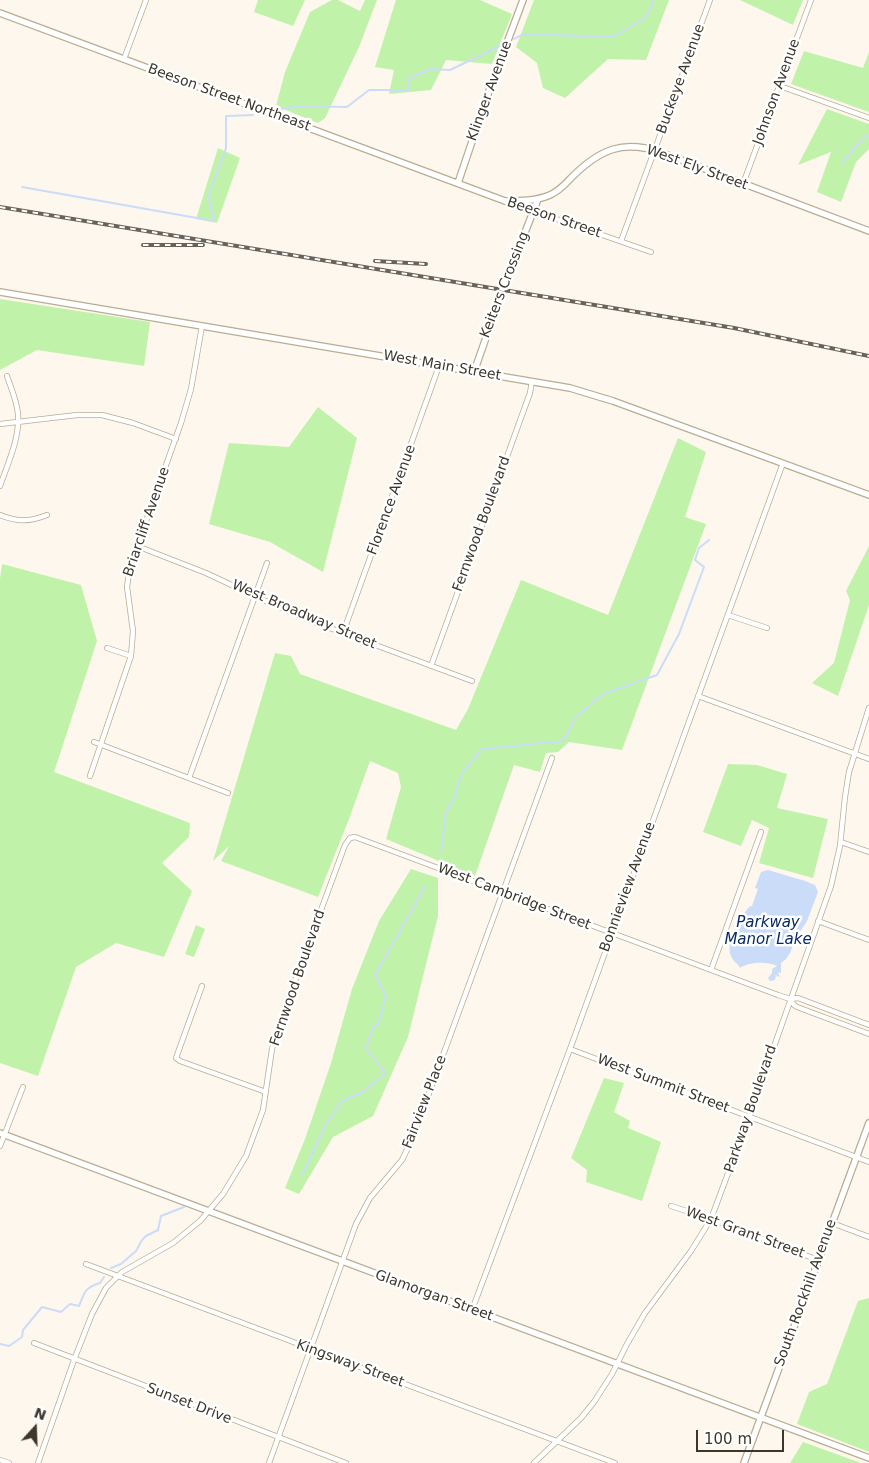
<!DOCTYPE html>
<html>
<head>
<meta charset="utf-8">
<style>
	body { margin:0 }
	#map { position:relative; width:869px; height:1463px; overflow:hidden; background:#fdf7ed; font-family:"DejaVu Sans",sans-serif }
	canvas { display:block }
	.north { position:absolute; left:10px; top:1403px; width:50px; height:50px; -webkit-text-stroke:4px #fff; paint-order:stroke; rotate:20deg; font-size:14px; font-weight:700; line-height:20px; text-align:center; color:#3c372c }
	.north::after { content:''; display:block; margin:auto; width:18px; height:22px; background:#3c372c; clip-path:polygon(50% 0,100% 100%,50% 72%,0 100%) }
	.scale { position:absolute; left:696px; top:1430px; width:88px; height:22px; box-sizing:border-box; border:2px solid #3c372c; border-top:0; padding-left:6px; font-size:15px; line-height:18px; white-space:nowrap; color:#3c372c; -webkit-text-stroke:4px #fff; paint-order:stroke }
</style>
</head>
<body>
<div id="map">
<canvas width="869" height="1463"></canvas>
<div class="north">N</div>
<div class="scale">100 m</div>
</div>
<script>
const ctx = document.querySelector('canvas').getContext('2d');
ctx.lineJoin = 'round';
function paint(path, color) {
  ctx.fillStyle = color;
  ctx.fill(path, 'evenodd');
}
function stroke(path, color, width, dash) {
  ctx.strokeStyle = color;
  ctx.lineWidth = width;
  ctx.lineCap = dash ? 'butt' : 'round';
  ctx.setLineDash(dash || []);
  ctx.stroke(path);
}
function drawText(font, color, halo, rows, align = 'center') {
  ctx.font = font + ' "DejaVu Sans",sans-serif';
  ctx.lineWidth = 5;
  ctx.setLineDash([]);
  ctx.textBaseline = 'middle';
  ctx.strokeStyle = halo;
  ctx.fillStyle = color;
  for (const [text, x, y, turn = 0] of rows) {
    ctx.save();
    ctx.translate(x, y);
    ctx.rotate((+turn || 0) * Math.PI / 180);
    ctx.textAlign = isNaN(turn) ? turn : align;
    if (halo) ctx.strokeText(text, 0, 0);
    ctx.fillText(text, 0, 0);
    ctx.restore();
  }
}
paint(new Path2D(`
	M258 0H305L293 26 254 12Z
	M332 0H338L360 11 365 0H377L359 47 325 118 318 123 276 106 285 72 310 12Z
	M396 0H480L512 14 492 64 446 60 431 90 389 94 394 70 375 67Z
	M534 0H669L646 60 608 59 565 98 543 88 537 63 516 47Z
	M740 0H803L793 25Z
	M804 51 863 68 869 52V112L791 84Z
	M827 109 869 124V149L856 162 841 202 817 192 831 152 798 165Z
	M218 148 240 158 217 223 196 219Z
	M0 299 150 322 144 366 37 350 0 370Z
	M318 407 357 438 323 572 270 542 209 524 229 443 289 447Z
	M678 438 706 452 685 517 706 524 622 750 569 742 558 752 546 753 540 772 514 765 475 876 386 839 401 787 398 773 370 761 349 819 318 897 221 861 229 846 213 861 275 653 291 656 300 674 456 730 468 709 521 580 608 615Z
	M869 546V605L838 696 812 683 834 663 850 600 846 591Z
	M2 564 81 585 97 641 54 772 190 823 189 837 162 863 192 891 164 957 116 943 76 967 38 1076 0 1063V579Z
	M728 764 757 765 787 774 777 808 828 819 813 878 759 863 769 828 752 820 741 846 703 832Z
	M411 869 438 878V916L408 1037 373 1116 333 1137 299 1194 285 1188 305 1139 331 1063 352 989 379 921Z
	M196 925 205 929 194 957 185 954Z
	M604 1078 624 1083 614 1112 630 1121 628 1128 661 1142 642 1201 586 1182 587 1170 571 1158Z
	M869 1298V1452L797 1424 809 1392 827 1384 858 1301Z
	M803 1442 861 1463H790Z`), '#c1f2aa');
paint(new Path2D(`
	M768 870 805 881 815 885 818 892 807 921 796 938 790 953 786 959 781 963V973L778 972 781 980 779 976 777 977 776 974 775 980 770 981 768 978 772 973V969L777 966C768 961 748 962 740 968 738 963 733 962 731 956 725 941 740 917 750 906H752L758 889 755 888 761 872Z`), '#cbdcf9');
stroke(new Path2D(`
	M514 39 523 34 613 37 645 18 653 4V0
	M280 109 301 106 347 107 369 90H408L409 78 431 69 450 70 502 45
	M842 163 860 141 869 135
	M22 187 214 221 208 197 226 148V116L253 115
	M441 852 446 812 454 798 462 773 482 749 563 741 576 717 603 694 657 675 679 634 704 567 695 560 699 548 709 540
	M302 1175 325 1126 342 1101 363 1092 385 1073 366 1048 373 1027 378 1025 386 996 375 975 425 887
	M111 1268 121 1264 136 1251 142 1240 146 1236 158 1230 161 1216 184 1207
	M0 1344 9 1346 22 1337 23 1330 42 1307 61 1312 70 1304 79 1306C85 1292 84 1288 100 1283L104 1277`), '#cbdcf9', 2);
const minor = new Path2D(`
	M124 59 146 0
	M780 86 869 118
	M743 184 811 0
	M508 202 651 252
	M621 241 710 0
	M0 424 77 415H102L133 423 176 439
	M0 486C8 463 20 438 18 414 17 401 11 388 7 376
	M0 515C17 522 30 522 47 515
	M137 546 206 573 270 603 311 621 472 681
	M728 615 767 628
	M343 633 439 366
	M107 648 131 656
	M431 666 530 393 532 381
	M698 696 869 759
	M94 742 228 793
	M90 776 131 656 133 631 127 587 130 566 181 423 191 389 202 326
	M189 778 267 563
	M841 842 869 852
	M818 921 869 940
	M711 970 761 832
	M202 986 176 1058 180 1061 266 1092
	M790 999 794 1005 797 1007 869 1034
	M570 1049 869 1162
	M0 1146 23 1087
	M671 1206 711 1219 818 1260
	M832 1223 869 1237
	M86 1264 615 1463
	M472 1310 570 1049 783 463
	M34 1343 346 1463
	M0 1460 9 1463
	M38 1463 74 1360 92 1314 106 1288 122 1272 173 1243 200 1221 223 1194 246 1156 263 1110 272 1049 282 1016 345 845 350 838 355 837 778 995 790 999 798 998 869 1025
	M269 1463 356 1224 370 1198 402 1160 413 1137 552 758
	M534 1463 581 1418 594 1402 612 1374 627 1344 645 1313 691 1251 711 1219 749 1117 831 886 840 846 845 797 849 772 869 708`);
const tertiary = new Path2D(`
	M0 13 505 201C520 201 536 201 550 195 560 191 566 183 574 175 601 149 623 140 660 152L869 231
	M458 183 489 91 523 0
	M0 292 570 388 613 401 869 495
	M474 372 503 289 538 199
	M0 1133 869 1458
	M744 1463 869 1123`);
stroke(minor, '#baac92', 6);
stroke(tertiary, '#baac92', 8);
stroke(minor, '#fff', 4.5);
stroke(tertiary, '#fff', 5.5);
const rail = new Path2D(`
	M0 207 734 328 869 356
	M143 245H203
	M375 261 426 264`);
stroke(rail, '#686358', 4);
stroke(rail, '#fff', 2, [5.5]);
drawText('14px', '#3c372c', '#fff', [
	["Buckeye Avenue",681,79,-70],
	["Klinger Avenue",490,91,-70],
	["Johnson Avenue",777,92,-70],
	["Beeson Street Northeast",229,98,20],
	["West Ely Street",697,168,20],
	["Beeson Street",554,218,19],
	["Keiters Crossing",505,285,-69],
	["West Main Street",442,366,10],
	["Florence Avenue",392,500,-70],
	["Briarcliff Avenue",147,522,-71],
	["Fernwood Boulevard",482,524,-70],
	["West Broadway Street",304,615,23],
	["Bonnieview Avenue",628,887,-70],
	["West Cambridge Street",514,897,21],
	["Fernwood Boulevard",298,978,-71],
	["West Summit Street",663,1084,21],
	["Fairview Place",425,1102,-69],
	["Parkway Boulevard",751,1109,-71],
	["West Grant Street",745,1233,20],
	["South Rockhill Avenue",806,1293,-70],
	["Glamorgan Street",434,1296,20],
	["Kingsway Street",350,1364,20],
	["Sunset Drive",189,1404,21]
]);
drawText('italic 15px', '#042863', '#fff', [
	["Parkway",768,923],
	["Manor Lake",768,940]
]);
</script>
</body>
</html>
